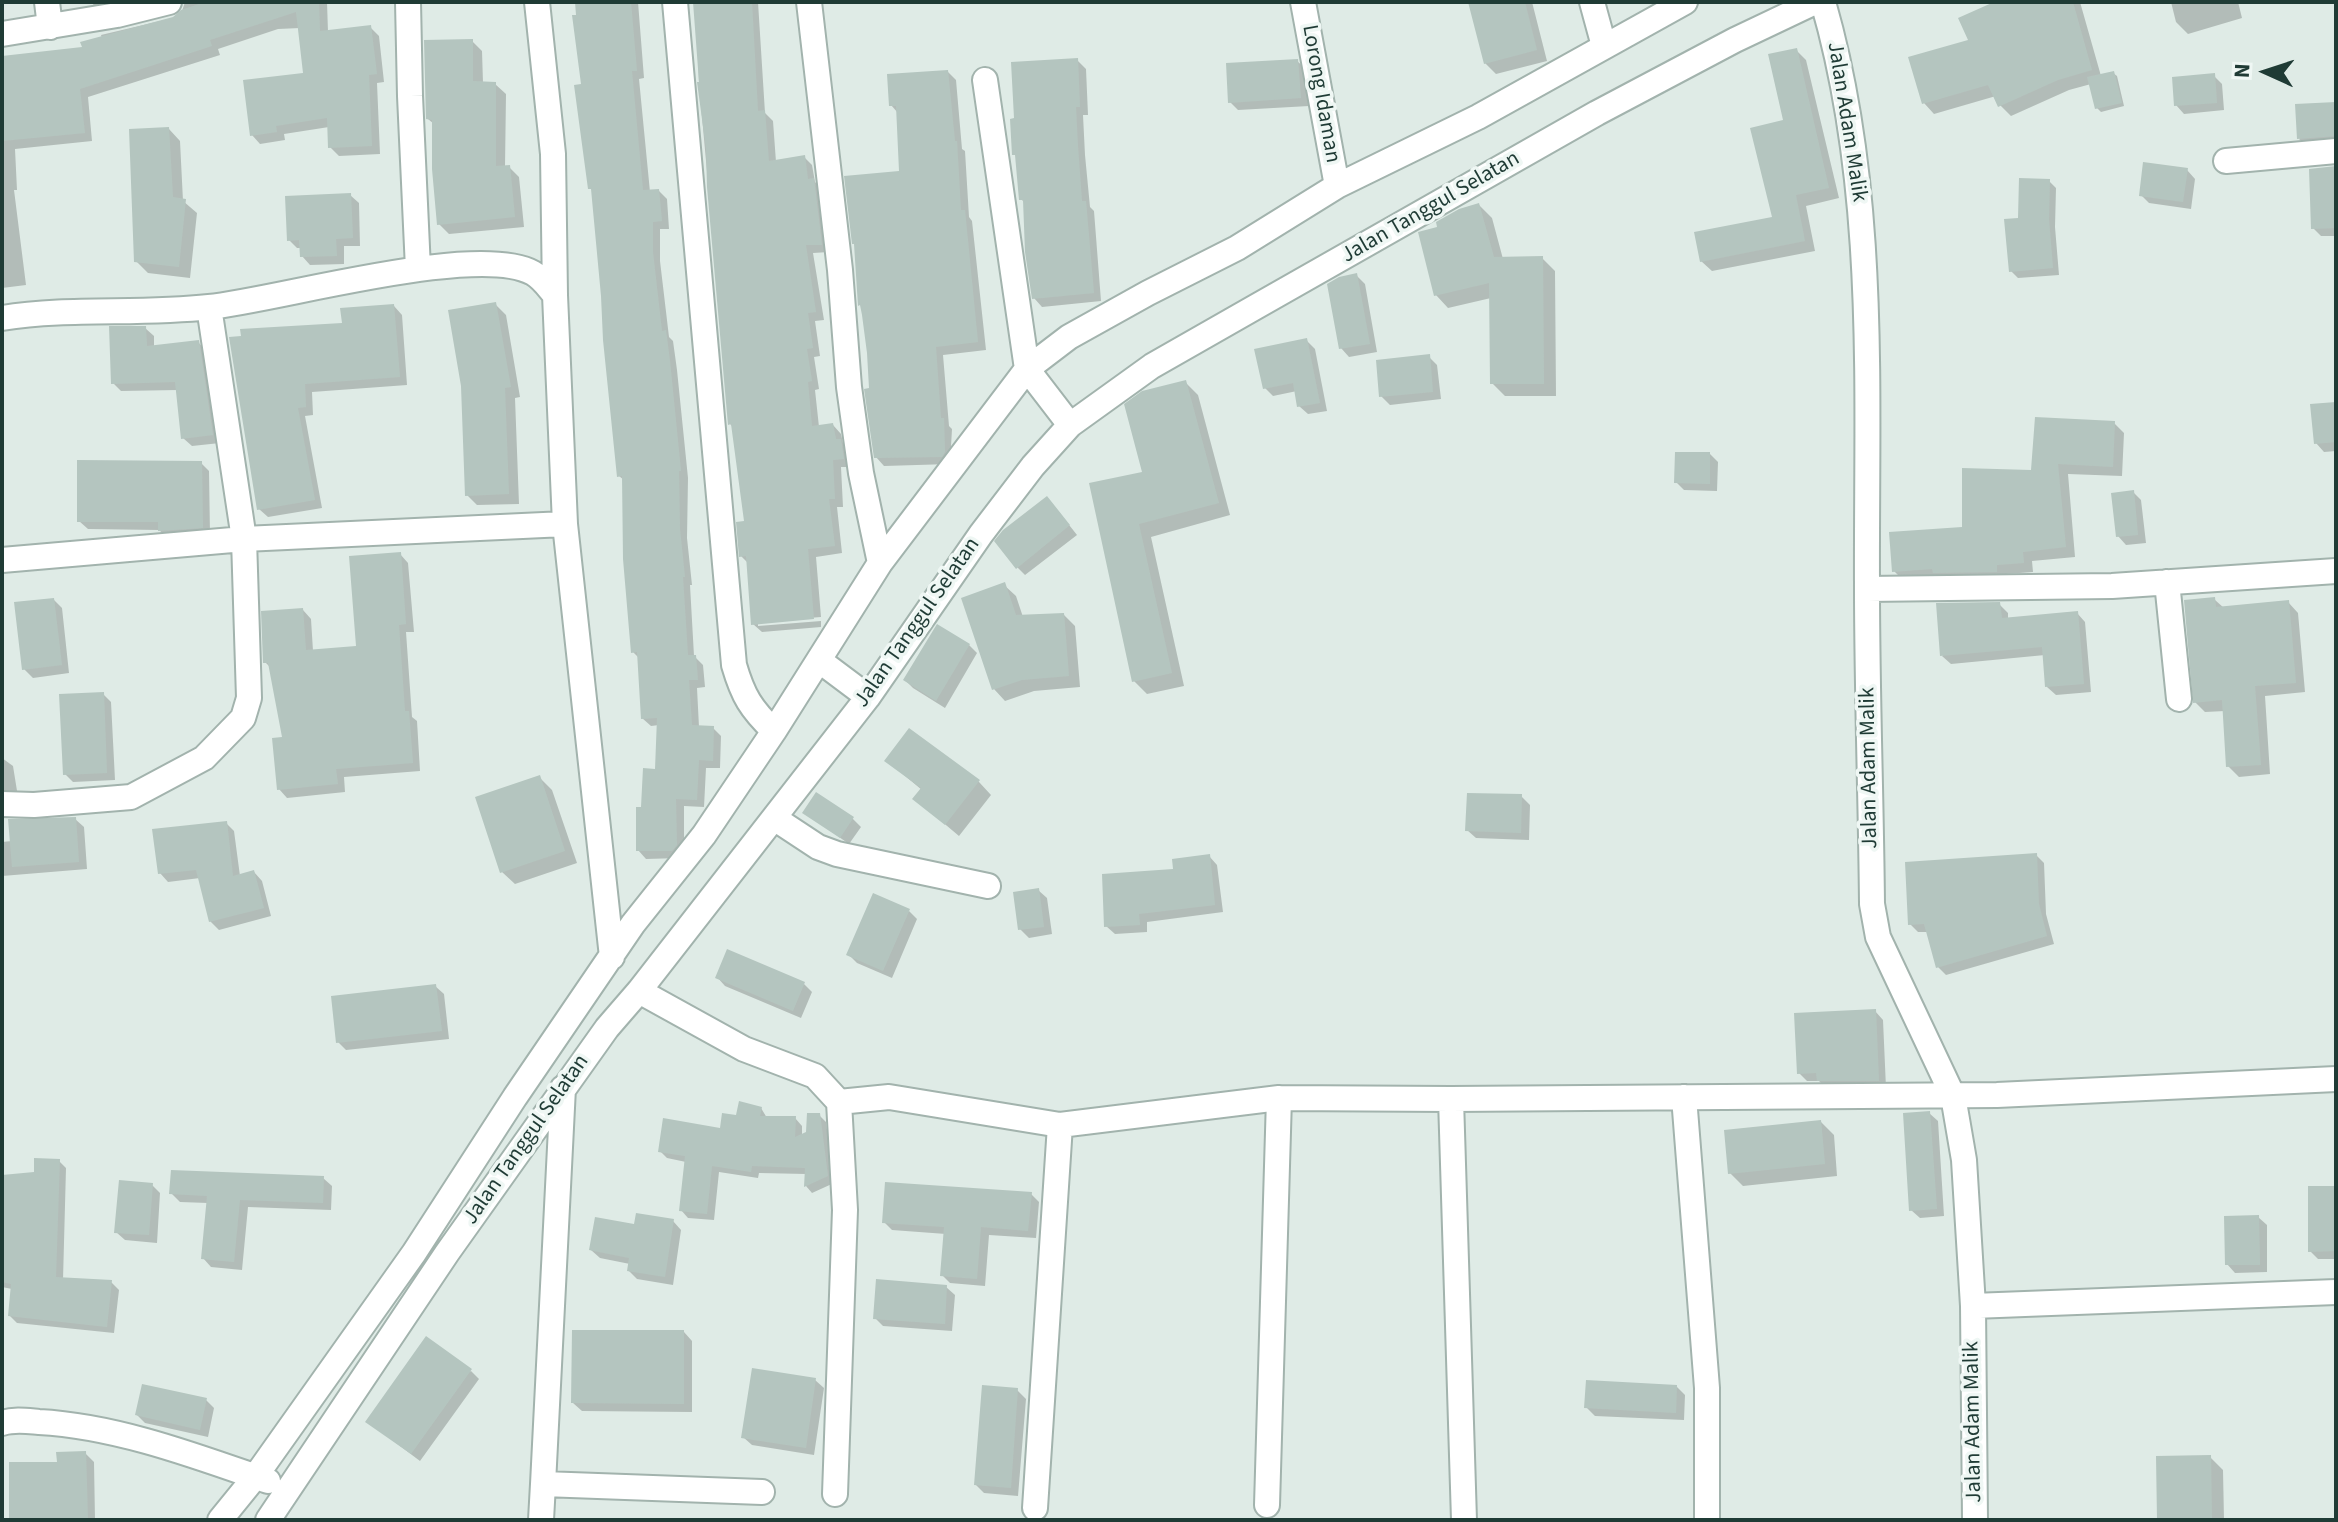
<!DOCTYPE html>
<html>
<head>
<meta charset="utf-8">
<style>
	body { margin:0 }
	#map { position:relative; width:2338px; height:1522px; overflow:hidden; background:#dfebe6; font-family:"Source Sans 3",sans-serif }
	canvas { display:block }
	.frame { position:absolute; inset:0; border:4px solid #1f3b35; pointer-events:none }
	.north { position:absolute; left:2226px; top:32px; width:80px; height:80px; -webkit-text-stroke:6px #eff7f4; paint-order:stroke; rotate:273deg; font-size:22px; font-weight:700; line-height:32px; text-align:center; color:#1f3b35 }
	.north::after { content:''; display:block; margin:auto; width:28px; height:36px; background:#1f3b35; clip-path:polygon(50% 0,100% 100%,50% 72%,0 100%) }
</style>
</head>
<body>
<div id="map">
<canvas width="2338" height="1522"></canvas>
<div class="frame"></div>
<div class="north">N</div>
</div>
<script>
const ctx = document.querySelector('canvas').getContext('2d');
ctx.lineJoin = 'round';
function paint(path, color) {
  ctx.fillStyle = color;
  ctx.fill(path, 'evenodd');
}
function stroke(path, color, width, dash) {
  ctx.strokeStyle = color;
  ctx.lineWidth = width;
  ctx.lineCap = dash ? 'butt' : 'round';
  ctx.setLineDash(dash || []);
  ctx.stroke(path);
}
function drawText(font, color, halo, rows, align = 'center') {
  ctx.font = font + ' "Source Sans 3",sans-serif';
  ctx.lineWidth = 7;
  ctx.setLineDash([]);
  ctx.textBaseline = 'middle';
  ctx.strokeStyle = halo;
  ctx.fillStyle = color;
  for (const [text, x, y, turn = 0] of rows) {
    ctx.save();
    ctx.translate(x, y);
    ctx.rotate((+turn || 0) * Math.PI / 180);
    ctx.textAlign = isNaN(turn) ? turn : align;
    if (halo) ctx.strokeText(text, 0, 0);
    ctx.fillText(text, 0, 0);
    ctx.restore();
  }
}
paint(new Path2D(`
	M91 2H97L103 7 102 2H150L100 12Z
	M185 2H327L328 32 370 27 379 36 384 82 377 83 380 154 339 156 330 147 329 127 284 134 285 140 260 144 252 135 305 74 300 28 278 29 218 49 220 55 88 97 92 141 15 149 17 190H14L26 285 2 288V58L85 49 102 38 101 35 173 18 181 14Z
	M577 2H638L644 78 639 79 650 192 659 191 667 199 669 229H660V261L669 337 673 341 677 370 688 478 687 538 692 585H690L694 656 703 665 705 687 697 688 699 727 713 728 721 736 720 768H706L704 807 684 806V853L680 858 646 859 638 850 643 809 657 771 659 725 651 726 642 718 639 658 633 652 624 480 619 476Z
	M696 2H758L765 113 773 121 776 162 804 157 812 165 815 182 822 189 829 252 813 253 824 320 815 321 820 356 814 357 819 389 815 390 819 427 833 425 841 434 843 443 849 450 851 467H841L843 507H837L842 553 816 557 821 617 758 622V626L821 621V627L762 632 753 624 748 563 741 556 746 523 733 427 730 424 699 84Z
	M1470 2H1532L1547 61 1496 74 1485 63Z
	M1998 2H2080L2101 76 2113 73 2117 76 2124 106 2101 112 2097 108 2091 84 2069 90 2011 116 2000 105 1996 96 1934 114 1924 103Z
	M2171 2H2238L2242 18 2188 34 2176 22Z
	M472 41 482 51 483 83 495 84 506 94 505 167H509L519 177 524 227 449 234 439 224 434 124 428 119Z
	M1796 50 1806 60 1839 198 1806 206 1815 251 1712 271 1701 261 1774 218Z
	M1077 60 1086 69 1088 115H1083L1085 155 1090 207 1094 211 1101 301 1042 307 1034 298 1025 203 1021 199Z
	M1297 61 1306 69 1309 106 1238 110 1230 102Z
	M948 72 956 80 962 149 965 151 969 217 972 221 986 350 943 355 949 426 952 429 950 464 884 466 876 457 872 390 901 173 898 113 891 105Z
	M2214 76 2222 84 2224 110 2184 114 2176 105Z
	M2336 104V144L2308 147 2299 139Z
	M169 129 180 141 183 201 197 213 190 278 148 273 136 261Z
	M2336 166V236H2321L2313 228Z
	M2187 170 2195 179 2191 209 2149 203 2141 195Z
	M2049 181 2056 188 2055 227 2059 275 2018 278 2011 271 2020 219Z
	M350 195 359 203 360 246H344V264L310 265 302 256V248H297L289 240Z
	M1479 205 1492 218 1503 259 1542 258 1555 271 1556 396H1505L1492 383 1491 298 1448 308 1436 295 1440 228Z
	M1356 275 1365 284 1377 352 1349 357 1341 348Z
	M495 304 506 315 520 397 515 398 519 504 477 505 467 495Z
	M394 306 402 315 407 385 312 392 313 415 305 416 322 508 268 517 259 509 231 339 344 325Z
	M145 328 154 336V347L198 342 206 351 220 443 192 446 183 438 178 390 121 391 113 383Z
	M1307 341 1315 349 1327 411 1308 414 1299 406 1297 391 1273 396 1265 388Z
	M1429 357 1437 365 1441 399 1390 405 1381 396Z
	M1185 382 1198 395 1230 515 1151 537 1184 686 1147 694 1134 681 1091 485 1145 473Z
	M2336 404V451L2324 452 2316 443Z
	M2114 423 2124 433 2122 476 2068 474 2075 557 2032 561 2033 572 2006 574 2007 582 1904 581 1894 571 1964 529 2033 472Z
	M1710 454 1718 462 1717 491 1684 490 1676 482Z
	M201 463 209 471 210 535 169 539 159 530 88 529 79 521Z
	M2133 492 2141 500 2146 543 2126 545 2118 536Z
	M1055 507 1077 535 1025 575 1017 567Z
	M400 554 408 563 414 632H406L412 717 417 721 420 771 344 777 345 792 287 798 279 789 284 739 272 669 265 662 303 610 311 619 313 651 358 647Z
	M1004 585 1016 596 1023 617 1064 615 1075 626 1080 687 1034 691 1005 701 994 689Z
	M54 600 62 608 69 673 33 678 24 669Z
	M2215 600 2224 608 2288 602 2298 613 2305 692 2265 696 2270 774 2239 777 2228 766 2225 711 2205 712 2195 702Z
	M1999 604 2008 613V620L2077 613 2085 622 2091 692 2056 695 2047 687 2045 655 1951 664 1942 656Z
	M969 645 977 653 945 708 913 688 905 680Z
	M103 694 111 702 115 780 73 782 65 774Z
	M909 731 979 782 991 795 959 836 915 799 922 790 887 761Z
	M2 758 13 766 18 797 2 799Z
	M539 777 552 790 577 863 515 884 502 872Z
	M1521 796 1530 805 1529 840 1476 838 1467 830Z
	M805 813 852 818 861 827 849 844Z
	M75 819 84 827 87 869 2 876V842L12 841Z
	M226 823 234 831 240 876 254 872 262 881 271 916 219 930 210 921 200 878 168 882 160 873Z
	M2036 855 2044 863 2046 914 2054 944 1946 975 1938 967 1928 932H1918L1910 924Z
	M1209 856 1217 865 1223 912 1147 922V932L1115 934 1106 926Z
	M1038 890 1047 898 1052 934 1029 938 1020 929Z
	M909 911 917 919 892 978 857 963 849 955Z
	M717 977 804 984 812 992 801 1018 725 986Z
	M435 986 444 994 449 1039 346 1050 338 1042Z
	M1875 1011 1883 1020 1886 1088 1827 1089 1819 1081H1807L1799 1073Z
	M761 1108 767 1118H795L802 1126V1136L808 1133 819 1115 826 1122 834 1183 812 1193 806 1186V1174L759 1173 758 1178 719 1172 714 1220 688 1218 681 1210 686 1162 667 1158 660 1151 722 1131 737 1117Z
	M1929 1113 1938 1121 1944 1216 1920 1218 1911 1210Z
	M1821 1122 1834 1135 1837 1176 1743 1186 1730 1173Z
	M59 1161 66 1168 63 1280 111 1282 119 1290 114 1333 17 1323 10 1316 12 1289 2 1287V1177L36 1174Z
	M323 1178 332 1186 331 1210 248 1207 242 1270 211 1267 203 1258 208 1203 180 1202 172 1194Z
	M152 1185 160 1193 157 1243 125 1240 116 1232Z
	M2336 1188V1259H2318L2310 1251Z
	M1031 1194 1039 1202 1036 1238 989 1235 985 1286 950 1283 942 1275 946 1234 892 1230 884 1222Z
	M2258 1217 2267 1225V1272L2235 1273 2227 1264Z
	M673 1221 681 1230 673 1285 637 1279 629 1271 630 1264 600 1258 591 1250 636 1227Z
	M946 1287 955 1295 952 1331 883 1326 875 1318Z
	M684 1332 692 1341V1412L582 1411 573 1403Z
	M471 1371 479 1379 420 1461 368 1422Z
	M815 1380 824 1388 814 1455 752 1445 743 1437Z
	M1677 1387 1685 1395 1684 1420 1595 1416 1586 1407Z
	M1017 1390 1026 1399 1018 1496 984 1493 976 1485Z
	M206 1400 214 1408 208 1437 145 1423 137 1415Z
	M85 1453 94 1462 95 1520H11L59 1464Z
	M2210 1457 2223 1470 2224 1520H2159Z`), '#0003');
paint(new Path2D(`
	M205 2H319L320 31 371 25 377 74 369 75 372 146 328 148 327 118 276 126 277 132 250 136 243 80 303 73 296 12 210 40 212 46 80 89 85 133 2 141V56L82 47 80 42 173 17 181 10Z
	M575 2H631L637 71H632L643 190 659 189 662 221 653 222V252L662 331 666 330 670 361 681 471H679L680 529 685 577H683L688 655H696L698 680H689L692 725 714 726 713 761 699 760 697 800 676 799 677 845 672 851H636V807H641L643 768 655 769 657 718 641 719 637 652 631 653 623 559 622 476 617 477 603 340 601 296 591 189H588L574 85 581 84 572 15H576Z
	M693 2H752L758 111 765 110 769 161 805 155 808 179 814 178 822 245H806L816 312 808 313 813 348 807 349 812 381 808 382 812 426 833 423 836 439H841L844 459 833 460 835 499H829L835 546 808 549 814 619 751 625 746 556 739 557 736 522 744 521 731 424 728 425 707 187 706 149 697 82H699Z
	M1468 2H1525L1537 50 1484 64Z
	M1994 2H2073L2092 70 2058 80 1998 107 1988 85 1922 104 1908 57 1968 40 1958 18Z
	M473 39V81L496 82V166L510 165 515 217 437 225 432 169V120L426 119 424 40Z
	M1797 48 1829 188 1796 195 1805 241 1700 262 1694 232 1772 217 1750 128 1783 120 1768 54Z
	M1078 58 1080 107H1076L1078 146 1082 201H1086L1094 293 1032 299 1025 252 1023 200H1019L1015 155H1012L1010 119 1014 118 1011 62Z
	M1298 59 1301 98 1228 103 1226 63Z
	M948 70 955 141H957L961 210H965L978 342 936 347 941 418H944L945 452 942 457 874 458 864 389 869 388 867 353 862 315 860 305 858 306 854 244H852L844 176 899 171 896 106H889L887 74Z
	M2114 71 2122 103 2095 109 2087 77Z
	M2215 73 2217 103 2174 106 2172 77Z
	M2336 102V136L2297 139 2295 104Z
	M169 127 173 197 186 199 179 267 134 262 129 129Z
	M2143 162 2188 168 2183 202 2139 196Z
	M2336 166V228L2311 229 2309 169Z
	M2019 178 2050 179 2049 219 2053 268 2009 272 2004 219 2018 218Z
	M351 193 353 238 336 239 337 256 300 257 299 240 287 241 285 196Z
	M1479 203 1494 257 1543 256 1544 384H1490L1489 283 1434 296 1418 232 1437 227 1436 222 1459 209Z
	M1357 273 1370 344 1339 349 1327 284 1339 277Z
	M496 302 511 387 505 388 509 494 465 496 461 386 448 310Z
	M394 304 400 377 305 384 306 407 298 408 315 500 257 510 229 337 241 336 240 329 342 323 340 308Z
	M109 326H146L147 346 199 340 213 435 181 439 175 382 111 384Z
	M1307 338 1320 403 1297 407 1293 383 1263 389 1254 349Z
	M1430 354 1433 392 1379 397 1376 360Z
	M1186 380 1219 503 1139 524 1172 673 1132 682 1089 483 1142 472 1124 404 1142 391Z
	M2336 402V442L2314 444 2310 404Z
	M2035 417 2115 421 2113 467 2058 464 2066 547 2023 552 2024 563 1997 565V572L1933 573 1932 569 1892 572 1889 532 1962 527V468L2031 470Z
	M1675 452H1710V484L1674 483Z
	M77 460 202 461 203 528 158 531V522H77Z
	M2134 490 2138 535 2116 537 2111 493Z
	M1047 496 1070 525 1016 569 994 541 1003 530Z
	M401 552 406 624 399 625 405 711H409L413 763 336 769 338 784 277 790 272 738 282 737 268 663H263L261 611 303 608 306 650 356 646 349 556Z
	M1005 582 1016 615 1064 613 1069 676 1022 680 992 690 961 598Z
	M2215 597 2216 607 2289 600 2296 683 2255 686 2261 765 2226 767 2222 700 2193 703 2184 600Z
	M54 598 62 665 22 670 14 602Z
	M2000 602 2002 618 2078 611 2084 684 2045 687 2042 647 1940 656 1936 603Z
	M937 624 970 644 936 701 903 680Z
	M104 692 107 773 63 775 59 694Z
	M909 728 980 780 945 825 912 799 921 788 884 761Z
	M540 775 565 851 500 873 475 797Z
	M816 792 854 817 840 838 802 813Z
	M1467 793 1522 794 1521 833 1465 831Z
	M76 817 79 862 12 867 8 819Z
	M227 821 233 876 254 870 264 908 209 922 196 870 158 874 152 829Z
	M2037 853 2039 904 2047 936 1936 968 1924 924 1908 925 1905 862Z
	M1210 854 1215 905 1139 914 1140 925 1104 927 1102 874 1173 869 1172 859Z
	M1039 888 1044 927 1018 930 1013 892Z
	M873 893 910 909 883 971 846 955Z
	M727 949 805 982 793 1011 715 978Z
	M436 984 442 1031 336 1043 331 996Z
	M1876 1009 1879 1081H1817L1816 1073 1797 1074 1794 1013Z
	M739 1101 762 1107 760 1116H796L795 1137 806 1132 807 1113H820L828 1176 804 1187 805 1168 752 1166 751 1172 712 1166 707 1214 679 1211 685 1156 658 1152 663 1118 720 1128 722 1113 736 1115Z
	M1930 1111 1937 1209 1909 1211 1903 1113Z
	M1821 1120 1825 1164 1728 1174 1724 1130Z
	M34 1158 60 1159 56 1277 112 1280 107 1327 8 1316 11 1284 2 1282V1175L34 1172Z
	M171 1170 324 1176 323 1203 240 1200 234 1262 201 1259 207 1196 169 1194Z
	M119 1180 153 1183 149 1235 114 1233Z
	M885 1182 1032 1192 1028 1231 981 1227 977 1279 940 1276 944 1227 882 1223Z
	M2308 1186H2336V1251L2308 1252Z
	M636 1213 674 1219 665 1277 627 1271 629 1258 589 1250 595 1217 634 1224Z
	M2259 1215 2260 1265H2225L2224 1216Z
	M876 1279 947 1285 945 1324 873 1319Z
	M572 1330H684V1404L571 1403Z
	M426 1336 472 1369 411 1454 365 1422Z
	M752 1368 816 1378 806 1448 741 1438Z
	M1586 1380 1677 1385 1676 1413 1584 1408Z
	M142 1384 207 1398 200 1430 135 1415Z
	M982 1385 1018 1388 1011 1488 974 1485Z
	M86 1451 88 1520H9V1462H57L56 1452Z
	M2211 1455 2212 1520H2157L2156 1456Z`), '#b4c5bf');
const minor = new Path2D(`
	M47 2 50 27
	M408 2 410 96 418 269
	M537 2 553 154 555 295
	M675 2 734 665C743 696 751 709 774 731
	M809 2 840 270 849 387 861 473 880 563
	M1303 2 1337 186
	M1592 2 1604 46
	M1823 2C1878 192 1866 392 1867 588 1867 693 1871 798 1872 904L1878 937 1953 1096 1964 1160 1973 1306 1975 1520
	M2 34 117 15 169 2
	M985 80 1027 369 1070 425
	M2226 161 2336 151
	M2 318C70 307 140 315 209 307 278 300 477 242 533 273 542 278 548 287 555 295L565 524 612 957
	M2 560 244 539 565 524
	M2167 582 2179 699
	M1867 589 2112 586 2336 571
	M820 661 868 697
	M2 804 34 805 131 797 204 758 243 718 249 698 244 539 209 307
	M774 818 818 847 837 854 988 886
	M639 991 744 1049 815 1076 839 1102 889 1097 1060 1125 1279 1098 1451 1099
	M1684 1097 1707 1388V1520
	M1973 1306 2336 1292
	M2 1423C14 1419 27 1421 39 1422 116 1426 196 1456 268 1481
	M543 1484 563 1088
	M835 1494 845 1210 839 1102
	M1267 1505 1279 1098
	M1035 1508 1060 1125
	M220 1520 255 1477 414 1253 515 1097 633 924 704 835 774 731 880 563 1027 369 1069 337 1148 293 1237 248 1337 186 1478 117 1685 2
	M268 1520 447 1253 607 1028 639 991 868 697 981 534 1033 466 1070 425 1152 366 1259 305 1597 113 1735 40 1815 2
	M541 1520 543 1484 762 1492
	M1464 1520 1451 1099 1997 1095 2336 1079`);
stroke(minor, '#a2b3ad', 28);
stroke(minor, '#fff', 24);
drawText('22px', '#1f3b35', '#eff7f4', [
	["Lorong Idaman",1320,94,80],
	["Jalan Adam Malik",1846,122,81],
	["Jalan Tanggul Selatan",1431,208,-30],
	["Jalan Tanggul Selatan",918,623,-55],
	["Jalan Adam Malik",1870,768,-91],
	["Jalan Tanggul Selatan",527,1140,-55],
	["Jalan Adam Malik",1974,1422,-91]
]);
</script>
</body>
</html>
